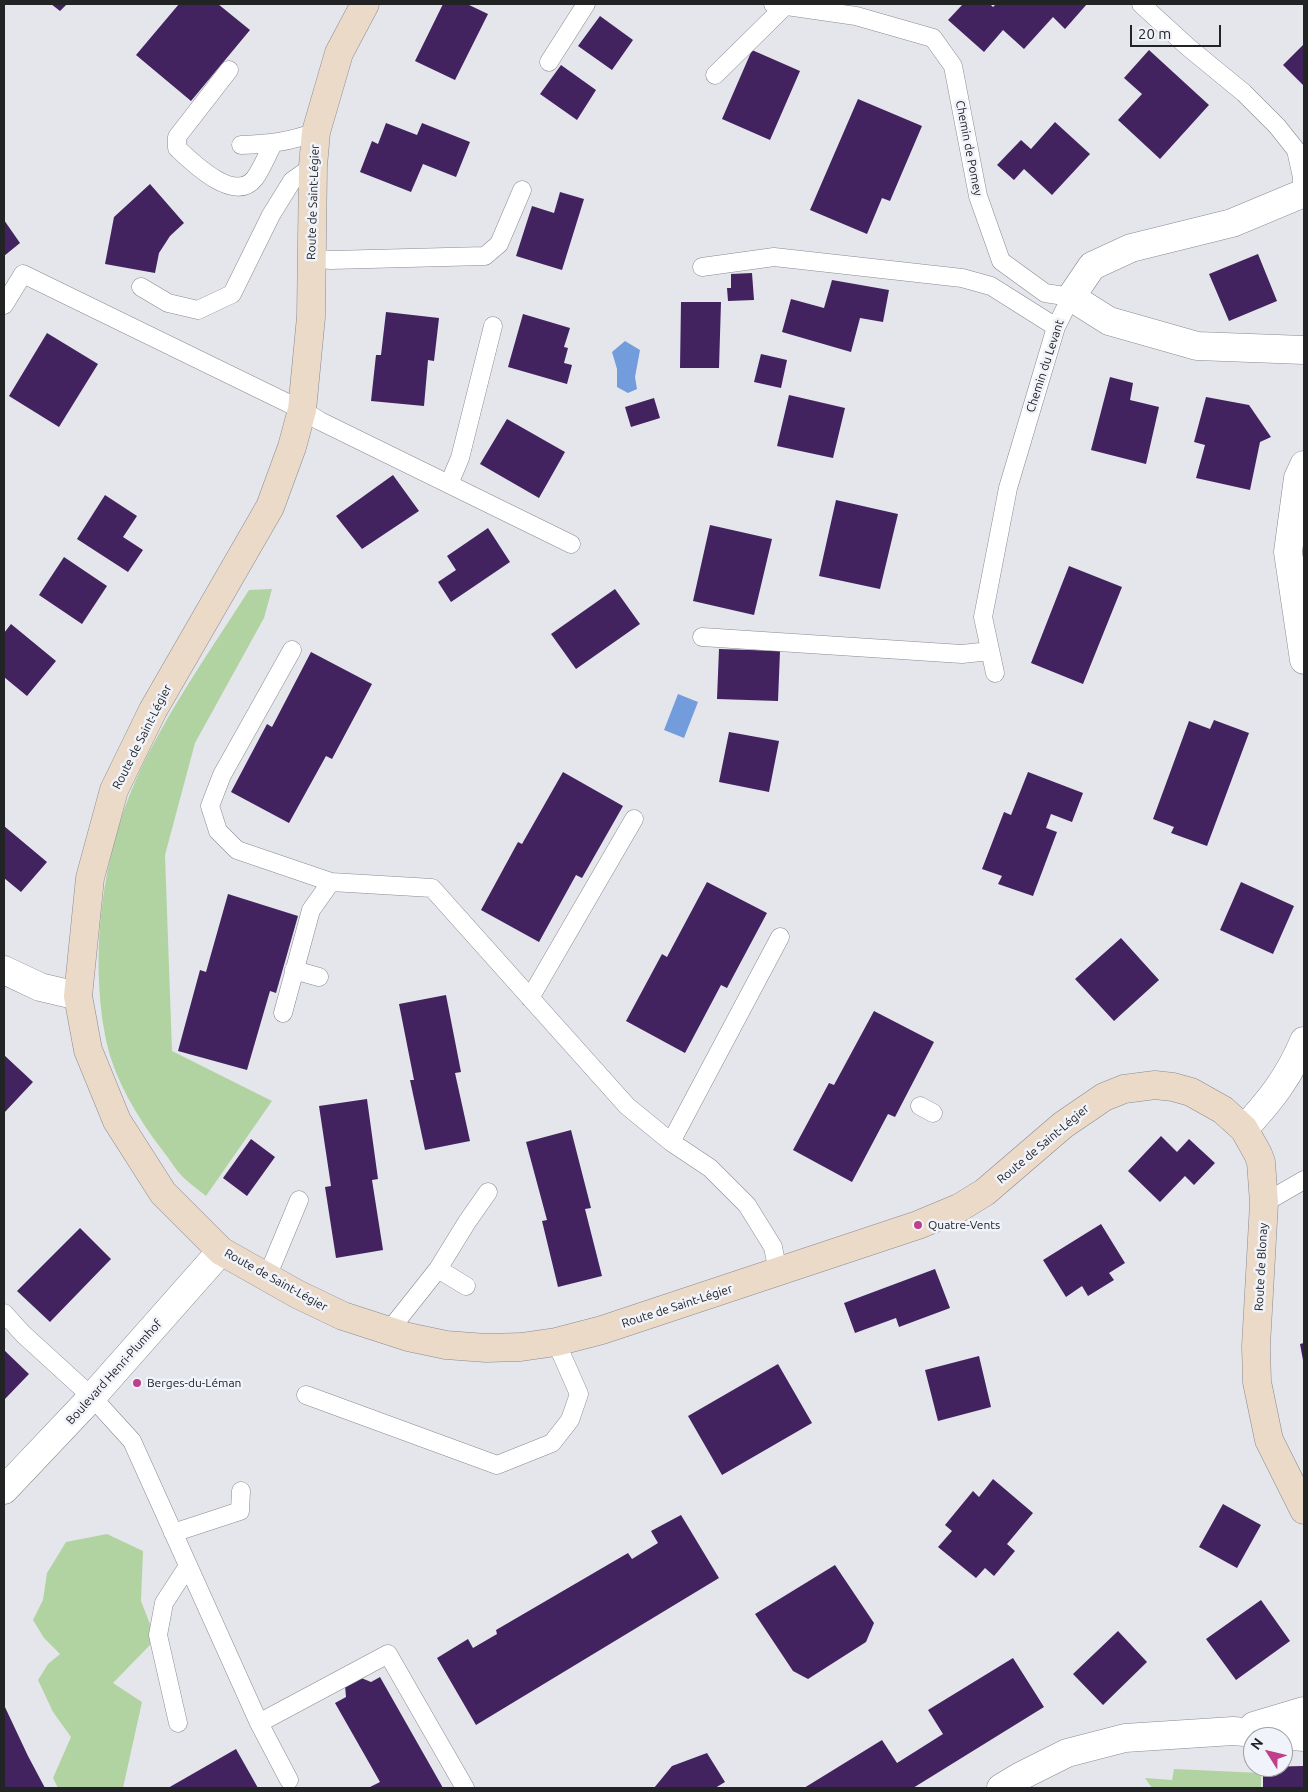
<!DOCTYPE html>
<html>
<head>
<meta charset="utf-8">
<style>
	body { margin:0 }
	#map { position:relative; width:1308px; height:1792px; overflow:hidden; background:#e4e6ec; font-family:Ubuntu,sans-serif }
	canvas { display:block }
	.frame { position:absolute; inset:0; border:5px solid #222325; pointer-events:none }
	.north { position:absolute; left:1243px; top:1727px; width:50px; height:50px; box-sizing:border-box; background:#f1f3fa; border:1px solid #9ea0a5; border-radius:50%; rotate:306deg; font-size:14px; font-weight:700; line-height:20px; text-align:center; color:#222325 }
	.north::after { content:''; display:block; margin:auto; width:18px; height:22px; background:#bf3f8b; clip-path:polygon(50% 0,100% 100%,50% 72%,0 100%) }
	.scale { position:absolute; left:1130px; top:25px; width:91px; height:22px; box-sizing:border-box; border:2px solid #222325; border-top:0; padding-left:6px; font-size:15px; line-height:18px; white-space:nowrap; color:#222325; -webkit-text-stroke:4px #f1f3fa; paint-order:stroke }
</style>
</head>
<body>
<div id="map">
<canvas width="1308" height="1792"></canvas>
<div class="frame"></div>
<div class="north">N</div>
<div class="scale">20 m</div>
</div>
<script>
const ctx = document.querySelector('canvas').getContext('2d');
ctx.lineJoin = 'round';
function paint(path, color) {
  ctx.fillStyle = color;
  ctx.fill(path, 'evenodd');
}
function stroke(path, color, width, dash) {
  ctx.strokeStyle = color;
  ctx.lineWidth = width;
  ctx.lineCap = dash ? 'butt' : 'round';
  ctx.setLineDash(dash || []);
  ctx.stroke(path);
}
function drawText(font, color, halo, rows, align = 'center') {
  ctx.font = font + ' Ubuntu,sans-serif';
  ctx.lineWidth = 5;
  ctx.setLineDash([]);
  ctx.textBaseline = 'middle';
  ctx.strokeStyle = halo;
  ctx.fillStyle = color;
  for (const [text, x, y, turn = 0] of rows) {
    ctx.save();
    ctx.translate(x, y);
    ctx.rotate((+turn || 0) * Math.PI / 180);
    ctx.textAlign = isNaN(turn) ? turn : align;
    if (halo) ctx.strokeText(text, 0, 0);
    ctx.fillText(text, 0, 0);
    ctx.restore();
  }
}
paint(new Path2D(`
	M272 589 264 618 195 743 165 855 172 1051 272 1101 206 1196C199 1190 191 1185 185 1179 178 1173 172 1163 166 1155 139 1120 113 1079 105 1035 90 954 102 857 135 782 165 714 209 653 249 590Z
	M107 1534 143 1551 141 1601 150 1624V1645L113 1683 142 1702 123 1788H58L53 1778 71 1737 53 1712 38 1680 48 1664 60 1654 44 1638 33 1620 43 1600 47 1573 66 1542Z
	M1174 1769 1261 1773V1788H1152L1145 1778 1172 1780Z`), '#b1d3a1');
paint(new Path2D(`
	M625 341 640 350 635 377 637 389 628 393 617 387V369L612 352Z
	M678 694 698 702 684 738 664 730Z`), '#739cdc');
paint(new Path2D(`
	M51 4H67L60 11Z
	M179 4H218L250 30 191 101 136 55Z
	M443 4H467L488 14 455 80 415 61Z
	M963 4H990L993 7 996 4H1087L1065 29 1053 17 1024 49 1003 30 984 52 948 20Z
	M600 16 633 40 612 70 578 46Z
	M1304 44V86L1283 65Z
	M752 50 800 71 770 140 722 119Z
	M1149 50 1209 105 1160 159 1118 120 1142 94 1124 78Z
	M561 65 596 90 577 120 540 94Z
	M858 99 922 126 890 201 882 198 867 234 810 210Z
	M1055 122 1090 154 1052 195 1024 169 1014 180 997 165 1021 140 1031 149Z
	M386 123 417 135 422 123 470 142 456 177 423 164 411 192 360 172 372 141 378 144Z
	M150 184 184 223 170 236 159 253 155 273 105 264 114 217Z
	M560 192 584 199 562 270 516 256 532 206 554 213Z
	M4 220 20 243 4 256Z
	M1258 254 1277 301 1229 321 1209 274Z
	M752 273 754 300 728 301 727 288H731V274Z
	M832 280 889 290 883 322 860 318 851 352 782 332 791 299 824 308Z
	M681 302H721L719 368H680Z
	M386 312 439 318 434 361 428 360 424 406 371 401 376 355H381Z
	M523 314 570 328 564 347 568 348 564 363 572 365 567 384 508 367Z
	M47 333 98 364 59 427 9 396Z
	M761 354 787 360 781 388 754 382Z
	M1110 377 1133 383 1130 400 1159 407 1146 464 1091 450Z
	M789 395 845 408 833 458 777 446Z
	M1206 397 1249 405 1271 437 1260 442 1250 490 1196 478 1205 445 1194 442Z
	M654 398 660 418 631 427 625 407Z
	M507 419 565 452 539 498 480 464Z
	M393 475 419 511 362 549 336 516Z
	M105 495 137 516 123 537 143 550 128 572 77 539Z
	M836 500 898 514 880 589 819 576Z
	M710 525 772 539 754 615 693 601Z
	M488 528 510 562 451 602 438 582 456 570 447 556Z
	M64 557 107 586 82 624 39 595Z
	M1069 566 1122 587 1083 684 1031 663Z
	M615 589 640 624 576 669 551 634Z
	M11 624 56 661 27 696 4 677V633Z
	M719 649 780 651 778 701 717 699Z
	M311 652 372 684 332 759 326 756 289 823 231 792 267 724 272 727Z
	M1214 720 1249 733 1207 846 1171 833 1174 827 1153 819 1189 721 1210 729Z
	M729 732 779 741 769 792 719 782Z
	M563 772 623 806 582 878 576 875 539 942 481 910 518 842 522 844Z
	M1028 772 1083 793 1072 822 1051 814 1046 828 1057 832 1033 896 998 884 1002 876 982 869 1004 812 1011 815Z
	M4 826 47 862 21 892 4 878Z
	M707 882 767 913 727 988 721 985 685 1053 626 1021 662 954 667 957Z
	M1241 882 1294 906 1273 954 1220 930Z
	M228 894 298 916 276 993 270 991 247 1070 178 1051 200 970 206 972Z
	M1121 938 1159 980 1114 1021 1075 979Z
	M446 995 461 1072 455 1073 470 1141 425 1150 410 1080H414L399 1004Z
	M874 1011 934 1042 895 1117 888 1114 852 1182 793 1150 829 1083 834 1085Z
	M4 1055 33 1082 4 1113Z
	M367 1099 378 1179 372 1180 383 1250 336 1258 325 1187 331 1186 319 1106Z
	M571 1130 591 1208 585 1209 602 1276 558 1287 542 1221 547 1220 526 1142Z
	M1161 1136 1177 1152 1189 1139 1215 1163 1194 1185 1185 1176 1160 1202 1128 1171Z
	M251 1139 275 1157 247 1196 223 1178Z
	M1101 1224 1125 1263 1109 1273 1114 1280 1088 1296 1082 1286 1066 1297 1043 1260Z
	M80 1228 111 1259 50 1322 17 1291Z
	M935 1269 950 1308 899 1327 896 1318 855 1333 844 1303Z
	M1304 1343V1360H1303L1300 1344Z
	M4 1350 29 1374 4 1400Z
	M979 1356 991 1407 938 1421 925 1370Z
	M778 1364 812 1423 722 1475 688 1416Z
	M993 1479 1033 1513 1007 1544 1015 1551 994 1576 985 1568 976 1578 938 1547 952 1531 945 1525 973 1491 979 1497Z
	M1223 1504 1261 1525 1237 1568 1199 1547Z
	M681 1515 719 1578 476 1725 437 1658 468 1639 473 1648 497 1634 496 1630 628 1553 632 1559 658 1543 651 1531Z
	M835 1565 874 1623 866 1642 808 1679 793 1671 755 1614Z
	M1261 1600 1290 1641 1236 1680 1206 1639Z
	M1118 1631 1147 1662 1103 1705 1073 1674Z
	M1013 1658 1044 1707 913 1788H804L882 1740 897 1763 943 1734 928 1710Z
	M359 1677 371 1682 380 1677 443 1788H368L380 1782 335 1703 346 1697 345 1685Z
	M4 1705 28 1756 45 1788H4Z
	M236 1749 258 1788H168Z
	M707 1753 725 1782 715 1788H654L672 1766Z
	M1303 1766 1304 1788H1263V1767Z`), '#42235f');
const service = new Path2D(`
	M773 4 856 16 933 38 953 66 978 196 1001 261 1045 293 1071 297 1056 327 1008 488 983 617 995 673
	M1141 4 1188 47 1244 93 1277 126 1296 150 1302 177V194
	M549 62 586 4
	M229 70 177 137V148C192 162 235 205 255 178 262 168 267 155 273 144
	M715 75 785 6
	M241 145C270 144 288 142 316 132
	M311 258 331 260 485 256 499 244 522 190
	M702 267 774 257 962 278 991 286 1056 327
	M141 287 168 303 198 310 232 294 271 215 292 181 313 166
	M4 305 23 274 302 410 320 421 571 544
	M449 484 460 458 493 326
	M702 637 962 654 990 651
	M292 650 222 775 210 806 218 831 237 850 331 882 432 888 627 1106 671 1142 710 1168 747 1205 773 1247 778 1272
	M294 970 319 977
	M530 998 634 819
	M283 1013 311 910 331 882
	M920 1106 933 1113
	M671 1142 780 937
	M1264 1203 1304 1180
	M438 1269 466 1286
	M267 1277 299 1200
	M4 1313 23 1334 92 1397 132 1441 259 1723 388 1654 465 1788
	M388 1332 438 1269 467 1222 488 1192
	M306 1395 497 1465 552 1443 570 1420 579 1394 556 1342
	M173 1533 240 1511 241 1491
	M178 1723 158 1635 164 1603 188 1566
	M259 1723 289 1780`);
const minor = new Path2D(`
	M1304 193 1232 223 1131 248 1092 266 1071 297 1109 321 1197 346 1304 350
	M4 970 40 987 78 996
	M1254 1726 1304 1711
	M1001 1788 1021 1776 1067 1753 1125 1738 1233 1731 1304 1737`);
const tertiary = new Path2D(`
	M1304 465 1298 478 1288 552 1304 660
	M1244 1129C1270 1101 1289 1077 1304 1041
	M4 1490 92 1397 221 1251`);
const secondary = new Path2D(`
	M365 4 339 53 316 132 313 166 311 317 302 410 292 447 270 507 153 710 114 790 90 878 78 996 88 1050 117 1121 163 1193 221 1251 297 1294 343 1316 408 1337 446 1345 486 1348 521 1347 556 1342 602 1330 918 1225 959 1208 985 1192 1063 1125 1104 1097 1124 1089 1155 1085 1173 1087 1191 1092 1223 1110 1244 1129 1258 1154 1261 1162 1264 1203 1256 1346 1257 1382 1269 1440 1304 1510`);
stroke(service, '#888a90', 19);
stroke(minor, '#888a90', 29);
stroke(tertiary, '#888a90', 29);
stroke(secondary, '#888a90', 29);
stroke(service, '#fff', 18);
stroke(minor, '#fff', 28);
stroke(tertiary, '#fff', 28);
stroke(secondary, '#ecdac9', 28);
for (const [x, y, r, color] of [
	[918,1225,5,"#bf3f8b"],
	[137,1383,5,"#bf3f8b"]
]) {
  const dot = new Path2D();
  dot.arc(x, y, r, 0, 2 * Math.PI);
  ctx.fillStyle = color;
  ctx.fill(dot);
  stroke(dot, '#f1f3fa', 2);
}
drawText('12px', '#222325', '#f1f3fa', [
	["Chemin de Pomey",969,148,79],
	["Route de Saint-Légier",313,202,-88],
	["Chemin du Levant",1045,366,-72],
	["Route de Saint-Légier",142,737,-63],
	["Route de Saint-Légier",1043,1144,-40],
	["Route de Blonay",1261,1267,-87],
	["Route de Saint-Légier",276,1280,29],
	["Route de Saint-Légier",677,1306,-18],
	["Boulevard Henri-Plumhof",114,1372,-48]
]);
drawText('12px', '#222325', '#f1f3fa', [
	["Quatre-Vents",928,1225],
	["Berges-du-Léman",147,1383]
], 'left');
</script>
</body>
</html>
